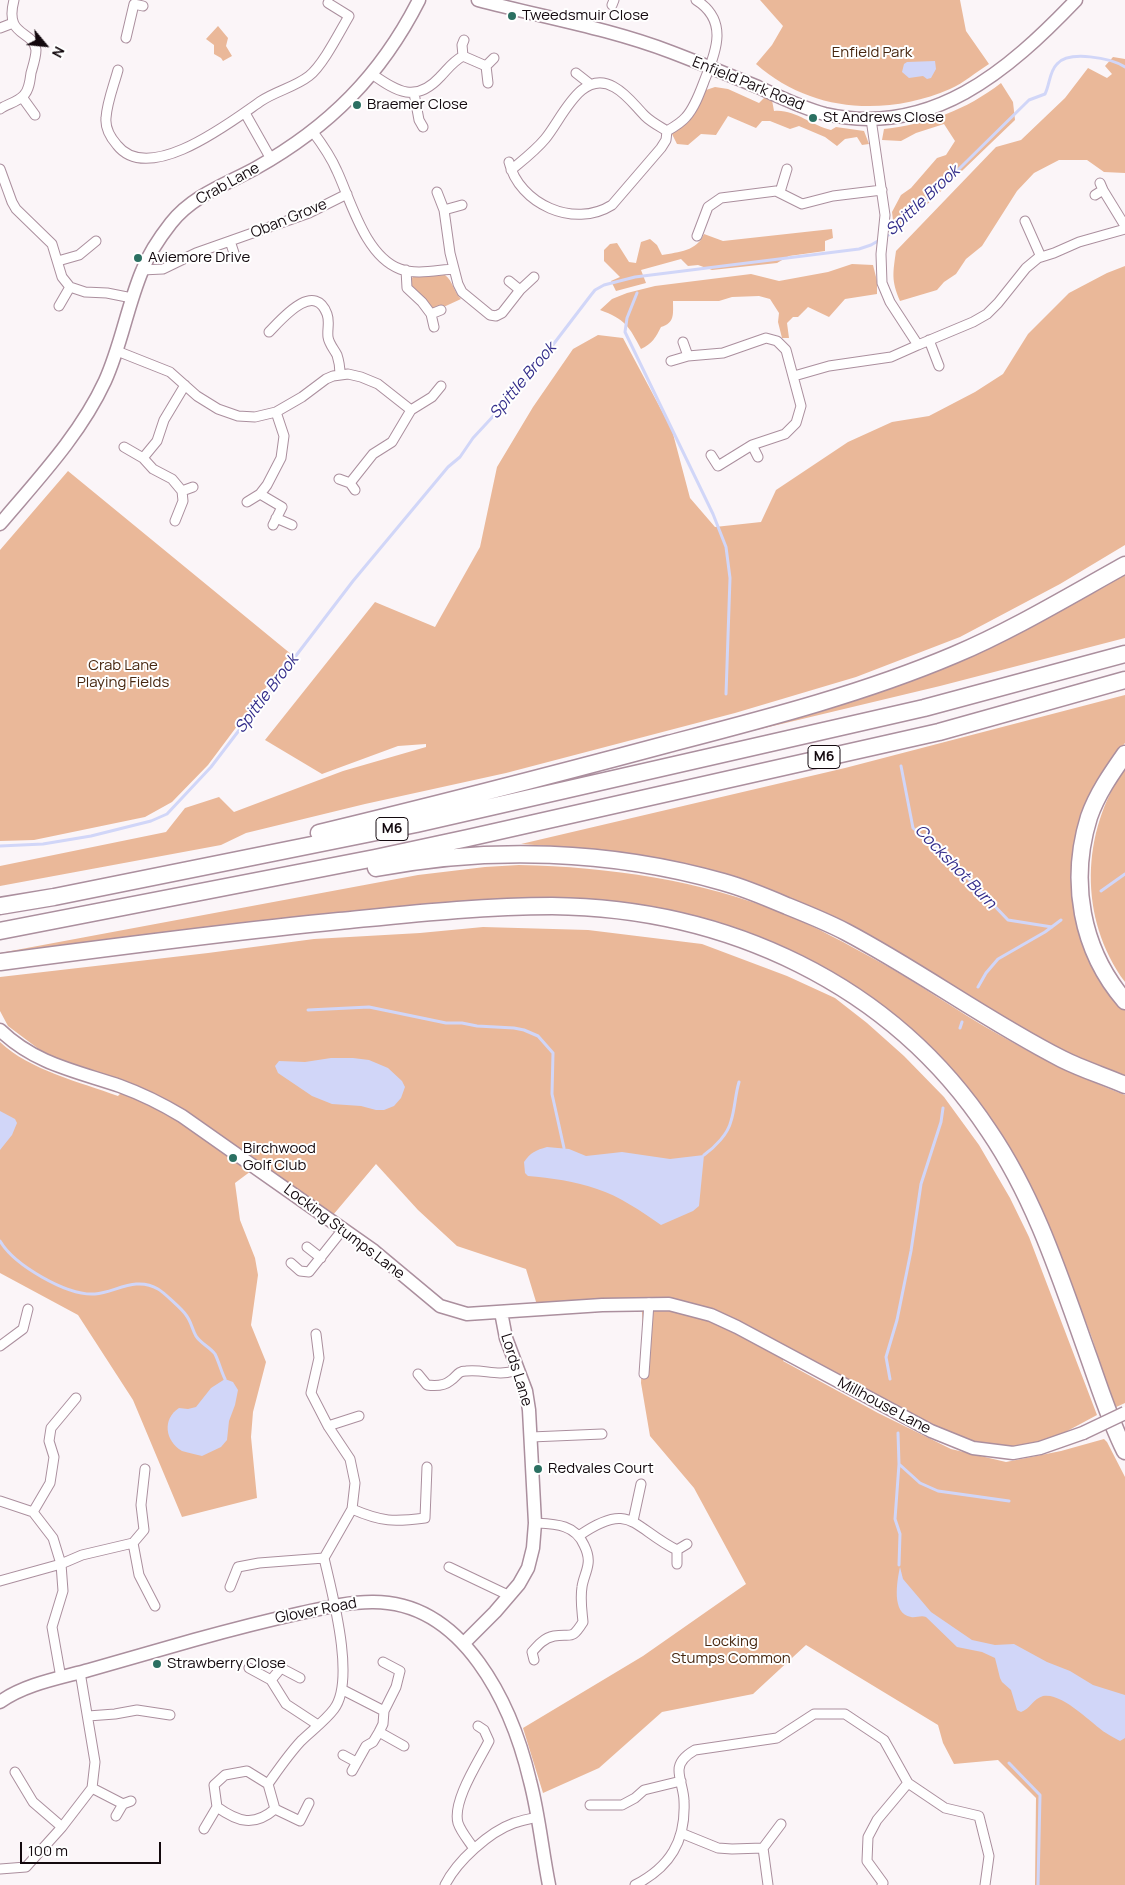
<!DOCTYPE html>
<html>
<head>
<meta charset="utf-8">
<style>
	body { margin:0 }
	#map { position:relative; width:1125px; height:1885px; overflow:hidden; background:#fbf5f8; font-family:Manrope,sans-serif }
	canvas { display:block }
	.north { position:absolute; left:20px; top:20px; width:50px; height:50px; -webkit-text-stroke:4px #fff; paint-order:stroke; rotate:118deg; font-size:14px; font-weight:700; line-height:20px; text-align:center; color:#13090e }
	.north::after { content:''; display:block; margin:auto; width:18px; height:22px; background:#13090e; clip-path:polygon(50% 0,100% 100%,50% 72%,0 100%) }
	.scale { position:absolute; left:20px; top:1842px; width:141px; height:22px; box-sizing:border-box; border:2px solid #13090e; border-top:0; padding-left:6px; font-size:15px; line-height:18px; white-space:nowrap; color:#13090e; -webkit-text-stroke:4px #fff; paint-order:stroke }
</style>
</head>
<body>
<div id="map">
<canvas width="1125" height="1885"></canvas>
<div class="north">N</div>
<div class="scale">100 m</div>
</div>
<script>
const ctx = document.querySelector('canvas').getContext('2d');
ctx.lineJoin = 'round';
function paint(path, color) {
  ctx.fillStyle = color;
  ctx.fill(path, 'evenodd');
}
function stroke(path, color, width, dash) {
  ctx.strokeStyle = color;
  ctx.lineWidth = width;
  ctx.lineCap = dash ? 'butt' : 'round';
  ctx.setLineDash(dash || []);
  ctx.stroke(path);
}
function drawText(font, color, halo, rows, align = 'center') {
  ctx.font = font + ' Manrope,sans-serif';
  ctx.lineWidth = 4;
  ctx.setLineDash([]);
  ctx.textBaseline = 'middle';
  ctx.strokeStyle = halo;
  ctx.fillStyle = color;
  for (const [text, x, y, turn = 0] of rows) {
    ctx.save();
    ctx.translate(x, y);
    ctx.rotate((+turn || 0) * Math.PI / 180);
    ctx.textAlign = isNaN(turn) ? turn : align;
    if (halo) ctx.strokeText(text, 0, 0);
    ctx.fillText(text, 0, 0);
    ctx.restore();
  }
}
paint(new Path2D(`
	M760 0H960L966 31 989 64C976 72 964 83 950 89 885 117 810 112 756 64L772 45 783 26Z
	M218 26 228 38 226 46 232 56 223 61 221 58 214 54V45L206 39Z
	M1113 57 1125 59V173L1104 172 1087 160H1059L1034 173 1017 191 982 246 966 259 956 274 944 282 937 290 900 301C891 280 893 273 896 251L996 147 1021 140 1065 98 1088 68 1107 78 1112 74 1105 66Z
	M1001 83 1013 102 1015 120 913 218 894 229 892 212 901 195 911 188 937 158 946 155 955 141 944 124 916 133 901 141 882 140 884 129C928 124 966 110 1001 83Z
	M715 87 728 89 759 103 766 96 772 100 774 111C795 109 812 126 831 130L836 127 864 131 869 144 862 145 857 137 845 139 837 146 825 137 799 126 790 129 770 121H762L756 128 728 116 716 135 701 134 688 145 677 144 672 134 676 127 697 107 706 90Z
	M832 229 833 238 825 241V251L789 256 777 263 712 270 698 265 688 266 681 259 641 270 646 283 616 291 611 281 620 277 604 261V250L610 244 617 243 629 262 636 263 641 242 650 239 657 245 662 255C679 252 697 251 704 234L723 241Z
	M852 264 873 265 877 281V294L845 299 829 317 808 307 798 317H793L787 323 789 338H782L778 322 779 313 770 299 759 296 732 297 719 301H673C673 314 675 323 661 327 656 337 652 344 641 349 629 326 625 319 600 310L612 299 627 293 655 286 751 274 779 281 828 272Z
	M1125 266V545L1060 584 960 637 856 677 735 713 506 773 365 804 246 833 221 845 0 886V866L166 832 185 808 219 797 234 812 343 771 426 747V744L398 746 322 774 265 740 375 602 435 627 480 547 497 467 533 407 573 349 598 335 623 338 672 430 690 498 715 527 761 522 776 490 848 442 892 422 929 416 975 392 1003 374 1028 334 1069 293 1107 273Z
	M445 275C453 281 454 292 461 299L437 310 434 309 411 288 410 280 413 277Z
	M68 471 291 654 208 765 172 802 145 817 34 840 0 841V550Z
	M1125 572V638L940 686 727 737 852 698Z
	M1125 695V743L1111 760 1075 873 1117 1000 1125 1009V1081L1048 1045 874 940 621 853 588 849 521 844 845 768Z
	M1125 768V982C1078 918 1081 832 1125 768Z
	M519 865C610 867 700 880 785 914 816 927 847 944 876 960 917 982 955 1010 996 1033 1037 1057 1081 1078 1125 1095V1403L1114 1408 1092 1338 1066 1270 1053 1238 1006 1145 989 1115 953 1072 820 968 584 903 0 955V953L418 875 485 867Z
	M483 927 588 930 702 944 787 976 835 998 867 1023 904 1056 944 1097 979 1145 1010 1198 1029 1237 1097 1415 1058 1436 1013 1449 966 1442 905 1412 787 1349 783 1361 878 1413 951 1449 1006 1462 1061 1451 1104 1439 1107 1442 1125 1477V1885H1035L1036 1798 998 1760 954 1764 943 1743 938 1725 806 1645 753 1694 662 1712 599 1768 543 1793 523 1728 643 1656 746 1584 694 1488 650 1436 641 1383 643 1327 641 1299 537 1305 526 1269 457 1246 418 1210 376 1164 333 1215 259 1165 235 1183 240 1220 255 1258 258 1275 251 1325 266 1362 253 1412 251 1437 257 1498 182 1517 133 1400 78 1315 0 1273V1042C29 1070 80 1082 118 1096L128 1085 73 1066 44 1053 8 1026 0 1011V977L208 953 314 939 420 933Z`), '#eab899');
paint(new Path2D(`
	M935 61 936 69 931 78 927 79 923 76 909 78 902 72 904 64 907 62Z
	M331 1058H353L369 1060 388 1068 402 1081 405 1087 401 1098 394 1106 384 1110H376L361 1106 332 1104 312 1096 278 1073 275 1066 279 1061 305 1062Z
	M0 1111 15 1119 17 1123 12 1135 0 1150Z
	M547 1147 569 1149 586 1156 622 1152 670 1159 704 1155 699 1206 693 1211 661 1225C641 1211 619 1196 597 1189 575 1181 551 1178 528 1176L525 1173 524 1162C530 1153 536 1150 547 1147Z
	M225 1379 233 1382 238 1390 235 1405 229 1421 227 1440 221 1447 202 1456C195 1454 188 1453 182 1451 165 1441 162 1419 179 1408L188 1409 196 1407 211 1388Z
	M900 1567 903 1579 931 1612 972 1640 995 1645 1014 1644 1047 1662 1070 1671 1093 1685 1125 1695V1738L1120 1741C1115 1738 1110 1736 1106 1733 1091 1723 1062 1692 1043 1696 1033 1699 1030 1709 1021 1712L1017 1710 1011 1690 1002 1682 1000 1678 995 1658 982 1652 957 1647 926 1617C921 1615 916 1618 911 1617 891 1614 897 1581 900 1567Z`), '#d1d6f8');
stroke(new Path2D(`
	M637 293 627 318 625 332 713 514 726 547 730 578 726 694
	M901 766 913 828 961 871 1008 920 1052 927
	M0 846 43 844 91 836 151 821 167 814 211 767 353 581 448 467 460 457 473 438 523 384 591 295 595 290 604 285 635 277 859 249 871 245 897 230 1029 100 1045 94C1050 84 1049 72 1057 64 1069 50 1111 58 1125 67
	M1101 891 1125 874
	M978 987 986 973 998 959 1045 932 1061 920
	M308 1010 369 1007 446 1023H462L477 1026 514 1028 524 1030 538 1036 553 1053 552 1094 564 1148
	M960 1028 962 1022
	M704 1155C715 1147 728 1134 731 1121 735 1109 735 1095 739 1082
	M0 1241C14 1265 67 1296 95 1294 116 1292 136 1276 158 1289 162 1291 183 1310 186 1315 191 1321 192 1329 196 1336 200 1343 210 1347 215 1354 219 1362 221 1371 225 1379
	M890 1379 886 1357 897 1320 911 1251 921 1184 941 1122 943 1108
	M898 1433 899 1464 895 1519 900 1534 899 1565
	M899 1464 920 1483 938 1491 1009 1501
	M1009 1763 1040 1795 1038 1885`), '#d1d6f8', 3);
const street = new Path2D(`
	M612 5 614 0
	M0 28 13 23
	M126 38 134 4 143 6
	M463 56 462 45 464 40
	M118 70C114 85 107 102 106 118 105 128 111 138 117 145 149 186 232 121 261 101 276 91 295 87 309 76 323 65 339 33 349 16L328 3
	M576 73 590 84
	M372 74C397 92 416 103 440 77 448 69 452 62 463 56L486 66
	M488 83 486 66 494 58
	M414 93 419 120 423 127
	M22 97 35 115
	M0 109C7 104 18 102 24 95 29 90 30 81 31 73 33 66 36 57 36 50 33 29 4 38 14 0
	M245 113 271 159
	M871 119 885 215 881 254 882 283 890 302 918 345 973 322 987 314 998 303 1026 268 1038 258 1054 253 1079 242 1125 229
	M313 132C322 144 331 157 337 171 351 201 365 256 400 269 416 275 437 270 454 269
	M509 162C519 204 574 229 612 205L661 148 666 140 667 131C674 127 681 123 686 117 695 107 700 92 705 79 717 50 728 20 696 0
	M0 169 12 202 16 209 52 244 62 277 70 287 85 292 107 293 132 298
	M511 170C523 160 535 151 545 139 562 119 581 68 614 87 627 94 635 106 645 116 651 122 659 126 667 131
	M1103 190 1125 226
	M437 192 444 210 462 205
	M780 192 787 169
	M1095 195 1103 190 1100 183
	M444 210 450 253 458 284 462 292 490 315 496 316 502 313 520 290
	M1025 221 1041 257
	M697 236 708 207 721 198 776 191 802 204 833 196 882 190
	M230 241 309 213 347 194
	M58 261 79 255 96 241
	M142 270 163 269 196 253 230 241 235 256
	M406 270 407 288 422 302 431 314
	M509 281 520 290 534 277
	M59 306 70 287
	M434 327 431 314 441 310
	M269 332C281 320 314 280 327 314 330 322 327 329 328 337 329 344 334 349 337 355 339 361 340 368 340 374
	M929 340 939 366
	M683 342 688 356
	M117 351 170 372 197 396 218 409 238 416 255 417 276 412 302 397 326 379 333 376 348 374 361 377 378 384 411 410
	M671 361 688 356 723 353 766 338 777 341 786 350 801 406 796 423 785 434 752 445 718 466 711 455
	M794 376 829 366 891 357 918 345
	M752 445 758 457
	M124 447 143 458 153 469 172 479 182 491
	M143 458 157 441 164 420 185 385
	M339 479 350 483 355 490
	M350 483 373 454 392 442 411 410 432 397 441 386
	M260 494 282 507 273 525
	M247 502 260 494 267 485 281 458 284 436 276 412
	M276 518 292 525
	M175 521 183 501 182 491 193 487
	M307 1247 321 1258
	M291 1263 300 1271 309 1272 344 1228
	M0 1346 23 1329 28 1309
	M418 1374 427 1385C435 1386 444 1386 450 1381 457 1377 457 1371 466 1371 487 1369 495 1377 518 1370
	M644 1374 649 1303
	M328 1426 359 1416
	M531 1437 602 1434
	M0 1501 33 1512 53 1538 61 1564 63 1591 52 1627 61 1678
	M352 1509C382 1522 394 1522 425 1518L427 1467
	M33 1512 50 1483 54 1457 49 1441 51 1428 76 1398
	M633 1521 641 1484
	M580 1535C631 1500 633 1528 677 1550
	M133 1543 139 1575 155 1606
	M677 1564V1550L687 1544
	M449 1567 510 1596
	M0 1581 61 1564 82 1555 133 1543 144 1530 141 1505 145 1469
	M230 1587 238 1567 259 1563 324 1558
	M534 1660 532 1652C538 1645 544 1638 554 1636 572 1633 571 1641 583 1622 582 1611 580 1599 582 1587 583 1579 587 1572 588 1564 589 1558 587 1551 584 1545 575 1524 555 1524 535 1523
	M249 1668 271 1680 286 1704 318 1725
	M271 1680 281 1668 300 1678
	M343 1690 384 1711
	M88 1716 115 1714 137 1710 170 1715
	M379 1732 404 1746
	M343 1755 356 1762
	M352 1771 366 1746 373 1742 379 1732 383 1724 384 1711 396 1687 400 1671 383 1662
	M15 1772 33 1802 62 1827
	M268 1784C278 1770 288 1755 301 1741 311 1731 325 1721 334 1709 356 1680 332 1593 324 1558L352 1509 355 1483 350 1459 328 1426 311 1393 319 1358 316 1334
	M92 1788 123 1804
	M590 1805H622L635 1798 644 1790 681 1781
	M275 1809 300 1821 309 1803
	M116 1816 123 1804 131 1801
	M204 1829 217 1807 214 1785 225 1775 247 1771 268 1784 275 1809C254 1827 238 1822 217 1807
	M681 1833 718 1848 732 1849 763 1848 768 1885
	M763 1848 781 1824
	M474 1849C469 1841 461 1832 458 1823 452 1801 479 1761 489 1741L484 1730 478 1726
	M0 1869 26 1867 62 1827 92 1788 95 1762 80 1672
	M445 1885C457 1861 489 1832 514 1823 522 1820 530 1819 537 1817
	M635 1885C670 1867 686 1841 684 1801 684 1791 679 1780 679 1770 679 1761 688 1754 695 1750L777 1738 814 1714H845L884 1740 908 1783 945 1808 979 1816 989 1856 985 1885
	M882 1885 883 1883 867 1861 868 1837 877 1820 908 1783`);
const secondary = new Path2D(`
	M478 0C542 17 608 28 671 52 700 63 729 75 758 87 780 97 802 108 825 114 931 138 1008 71 1076 0
	M0 524C38 479 80 435 105 381 121 346 127 307 142 271 149 253 160 237 171 223 193 195 227 184 256 168 329 127 381 75 419 0
	M0 1030C35 1064 76 1071 120 1086 142 1094 162 1104 182 1116L374 1251 440 1306 467 1314 602 1305 669 1304 711 1315 737 1327 931 1431 973 1448 1013 1453 1040 1448 1083 1433
	M464 1643 495 1612 519 1584 528 1568 533 1548 535 1523 529 1410 526 1391 506 1338 501 1312
	M0 1702C25 1684 60 1678 89 1670 124 1660 159 1650 194 1640 230 1630 265 1621 301 1613 324 1608 347 1602 372 1602 464 1601 512 1705 530 1781 539 1815 542 1850 549 1885`);
const highway = new Path2D(`
	M1125 754C1111 774 1097 794 1089 817 1069 881 1081 950 1125 1001
	M319 833C436 805 552 775 668 744 764 719 862 694 954 655 1013 630 1069 596 1125 565
	M376 868C490 846 610 850 723 882 745 888 766 897 787 906 807 914 827 922 846 932 920 971 987 1021 1062 1059 1082 1069 1104 1076 1125 1085
	M0 906 54 897 416 824 924 708 1125 654
	M0 931 375 858 468 838 939 732 1125 680
	M0 962C113 947 226 932 339 921 410 914 481 906 552 906 726 908 891 983 989 1131 1036 1200 1061 1280 1089 1358 1100 1389 1110 1421 1125 1451`);
stroke(street, '#ab8f9e', 11);
stroke(secondary, '#ab8f9e', 15);
stroke(highway, '#ab8f9e', 19);
stroke(street, '#fff', 9);
stroke(secondary, '#fff', 12);
stroke(highway, '#fff', 16);
const secondaryBridge = new Path2D(`
	M1083 1433 1125 1413`);
stroke(secondaryBridge, '#ab8f9e', 15, []);
stroke(secondaryBridge, '#fff', 12);
for (const [x, y, r, color] of [
	[512,16,5,"#2b7062"],
	[357,105,5,"#2b7062"],
	[813,118,5,"#2b7062"],
	[138,258,5,"#2b7062"],
	[233,1158,5,"#2b7062"],
	[538,1469,5,"#2b7062"],
	[157,1664,5,"#2b7062"]
]) {
  const dot = new Path2D();
  dot.arc(x, y, r, 0, 2 * Math.PI);
  ctx.fillStyle = color;
  ctx.fill(dot);
  stroke(dot, '#fff', 2);
}
for (const [x, y, w] of [
	[824,757,32],
	[392,829,32]
]) {
  const box = new Path2D();
  box.roundRect(x - w / 2, y - 11.5, w, 23, 4);
  ctx.fillStyle = '#fff';
  ctx.fill(box);
  stroke(box, '#13090e', 1);
}
drawText('bold 14px', '#13090e', null, [
	["M6",824,757],
	["M6",392,829]
]);
drawText('15px', '#13090e', '#fff', [
	["Tweedsmuir Close",522,16],
	["Braemer Close",367,105],
	["St Andrews Close",823,118],
	["Aviemore Drive",148,258],
	["Birchwood",243,1149],
	["Golf Club",243,1166],
	["Redvales Court",548,1469],
	["Strawberry Close",167,1664]
], 'left');
drawText('15px', '#472710', '#fff', [
	["Enfield Park",872,53],
	["Crab Lane",123,666],
	["Playing Fields",123,683],
	["Locking",731,1642],
	["Stumps Common",731,1659]
]);
drawText('15px', '#13090e', '#fff', [
	["Enfield Park Road",748,84,22],
	["Crab Lane",228,184,-29],
	["Oban Grove",289,219,-22],
	["Locking Stumps Lane",344,1232,37],
	["Lords Lane",516,1370,73],
	["Millhouse Lane",884,1406,28],
	["Glover Road",316,1611,-11]
]);
drawText('italic 16px', '#342e8b', '#fff', [
	["Spittle Brook",923,201,-43],
	["Spittle Brook",523,381,-50],
	["Spittle Brook",267,694,-53],
	["Cockshot Burn",955,867,46]
]);
</script>
</body>
</html>
